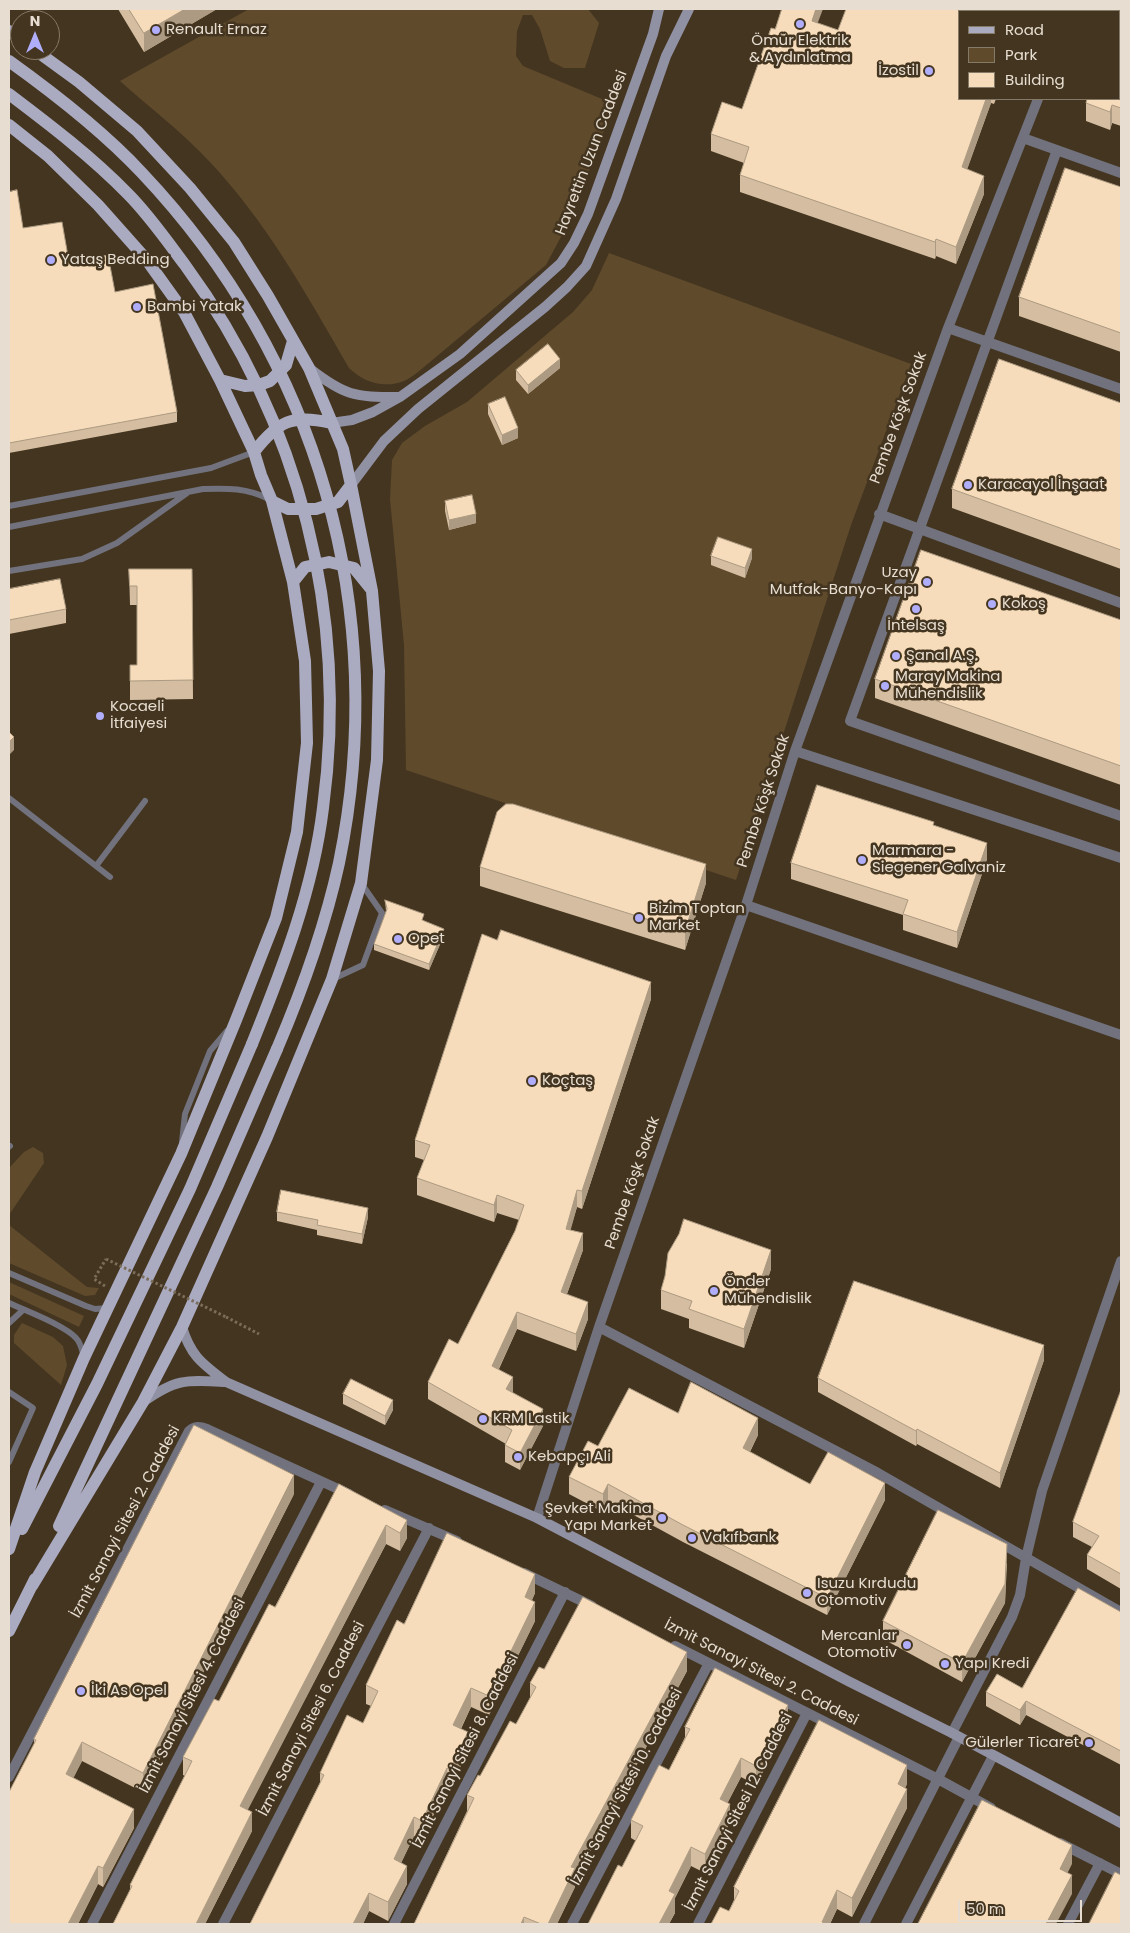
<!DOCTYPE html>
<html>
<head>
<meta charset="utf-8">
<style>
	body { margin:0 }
	#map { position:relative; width:1130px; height:1933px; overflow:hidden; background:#443520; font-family:Poppins,sans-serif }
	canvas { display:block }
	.frame { position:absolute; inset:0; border:10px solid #e7ded1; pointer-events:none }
	.legend { position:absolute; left:958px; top:10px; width:162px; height:90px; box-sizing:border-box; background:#443520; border:1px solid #857967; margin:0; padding:6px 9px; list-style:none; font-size:15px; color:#e7ded1 }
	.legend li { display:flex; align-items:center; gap:10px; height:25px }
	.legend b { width:25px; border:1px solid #857967 }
	.north { position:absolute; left:10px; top:10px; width:50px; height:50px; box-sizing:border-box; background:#443520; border:1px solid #857967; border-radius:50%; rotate:0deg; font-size:14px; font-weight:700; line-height:20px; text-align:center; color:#e7ded1 }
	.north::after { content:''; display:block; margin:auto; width:18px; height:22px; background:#b0aefa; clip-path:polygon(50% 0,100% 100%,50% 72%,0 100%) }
	.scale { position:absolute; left:958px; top:1900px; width:124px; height:22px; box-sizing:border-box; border:2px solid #e7ded1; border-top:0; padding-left:6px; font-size:15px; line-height:18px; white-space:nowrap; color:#e7ded1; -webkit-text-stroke:4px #443520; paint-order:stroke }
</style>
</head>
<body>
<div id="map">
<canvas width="1130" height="1933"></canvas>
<div class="frame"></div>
<ul class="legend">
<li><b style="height:6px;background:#aaaac1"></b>Road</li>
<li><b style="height:14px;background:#604a2c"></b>Park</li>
<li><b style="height:14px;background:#f6dcba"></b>Building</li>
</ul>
<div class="north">N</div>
<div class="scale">50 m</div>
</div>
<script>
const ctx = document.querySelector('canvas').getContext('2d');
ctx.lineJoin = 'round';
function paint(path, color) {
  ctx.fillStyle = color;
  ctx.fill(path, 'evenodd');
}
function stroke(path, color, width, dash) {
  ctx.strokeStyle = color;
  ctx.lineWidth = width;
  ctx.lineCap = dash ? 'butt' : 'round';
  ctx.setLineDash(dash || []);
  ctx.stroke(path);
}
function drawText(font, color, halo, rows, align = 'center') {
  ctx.font = font + ' Poppins,sans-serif';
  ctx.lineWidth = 5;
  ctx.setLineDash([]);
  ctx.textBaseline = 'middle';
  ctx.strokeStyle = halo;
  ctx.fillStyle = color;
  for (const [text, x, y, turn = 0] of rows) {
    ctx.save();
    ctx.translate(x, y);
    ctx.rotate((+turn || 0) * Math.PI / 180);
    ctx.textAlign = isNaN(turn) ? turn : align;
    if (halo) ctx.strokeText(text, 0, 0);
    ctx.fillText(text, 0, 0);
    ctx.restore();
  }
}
paint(new Path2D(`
	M249 9H588L599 23 585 68H564L550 61 540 29 532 15H523L517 31 516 56 523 66 614 104 572 216 546 265 424 367C418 372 411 378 404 381 384 389 363 382 349 368 307 295 266 221 208 160 182 132 149 107 120 81Z
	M609 253 911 364 851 525 736 880 406 770 404 645 390 499 392 460 402 443 425 426 467 402 573 312 592 290Z
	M33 1147 43 1153 44 1163 9 1215V1168L24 1152Z
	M9 1225 87 1287 99 1288 95 1295 85 1296 9 1263Z
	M9 1282 84 1316 79 1327 9 1294Z
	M22 1323 53 1337 63 1346 67 1365 61 1385 14 1343V1335Z`), '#604a2c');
stroke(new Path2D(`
	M105 1286 94 1279 106 1259
	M226 1317 259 1334`), '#7a6d5a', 3, [2.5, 2.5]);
stroke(new Path2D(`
	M9 506 211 468 254 452
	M9 527 203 489C228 488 247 488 269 499
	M9 571 82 559 117 543 187 493
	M9 798 110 877
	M96 866 145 801
	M333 979 363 965 382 913 361 883
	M182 1142 185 1114 210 1051 227 1031
	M9 1147 10 1146
	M9 1273 86 1306 95 1309 108 1308
	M9 1303C26 1311 64 1325 76 1338 81 1343 82 1350 84 1357
	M9 1323 23 1310
	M9 1392 33 1408 9 1462`), '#71727d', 6);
stroke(new Path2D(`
	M1072 11 1073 9
	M1023 138 1121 173
	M1057 150 850 721 1121 816
	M948 328 1121 389
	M879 514 1121 603
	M795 751 1121 858
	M746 905 1121 1035
	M599 1327 878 1473 1121 1612
	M385 1510 457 1541
	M537 1518 599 1327 746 905 795 751 948 328 1038 99
	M524 1573 592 1606
	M675 1646 938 1779 991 1808
	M952 1733 1012 1617 1020 1595 1026 1558 1042 1491 1121 1261
	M9 1777 189 1431C195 1426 199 1426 207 1429L349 1494
	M1060 1843 1121 1874
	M92 1924 321 1482
	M223 1924 429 1528
	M394 1924 565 1592
	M572 1924 709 1663
	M698 1924 807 1713
	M864 1924 959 1737
	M906 1924 993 1756
	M1068 1924 1100 1863`), '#71727d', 10);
stroke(new Path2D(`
	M309 368C345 396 354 397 399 397
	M331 423 352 420 373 412 400 397 460 354 561 263 574 243 588 214 653 34 659 9
	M351 485 384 441 418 409 545 307 567 287 586 266 616 199 666 56 689 9
	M182 1327C191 1357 203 1364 226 1382L537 1518 848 1681 952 1733 1121 1823
	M143 1402C177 1378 187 1380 226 1382`), '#9191a4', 10);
stroke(new Path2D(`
	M9 31 20 39
	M9 125 48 156 98 205 146 259 184 312 220 380 254 452 261 475 272 501 293 582 305 661 307 743 297 832 276 918 236 1020 181 1154 84 1358 35 1472 9 1549
	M220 380 245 386 259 385 270 381 286 365 293 341
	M254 452C278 421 292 414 331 423
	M272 501 288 509H316L338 502 351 485
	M293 582 305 567 329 562 354 568 371 589
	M59 1526 217 1187 277 1049
	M22 1529 97 1384 190 1189 252 1044
	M32 1586 143 1402 182 1327 267 1137 332 979 361 883 377 760 379 671 372 591 351 485 343 449 309 368 268 296 234 242 190 188 137 131 79 82 35 50
	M9 1631 35 1579`), '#aaaac1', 12);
stroke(new Path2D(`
	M106 1259 226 1317`), '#7a6d5a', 3, [2.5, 2.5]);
stroke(new Path2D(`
	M9 61C55 94 103 131 142 173 318 359 391 611 339 863 325 927 303 988 277 1049
	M9 94C50 125 92 157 128 194 149 215 167 241 185 265 300 422 349 614 323 808 313 890 283 967 252 1044`), '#aaaac1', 12);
paint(new Path2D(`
	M118 9H217L144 52Z
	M1121 9V126L1112 123 1110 130 1086 121V103Z
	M817 23 959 99H996L994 104 991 103 967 169 984 194 956 264 936 256 935 259 740 192V175L744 163 711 151V134L742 109Z
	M1121 187V352L1019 316V297Z
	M9 192 23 228 69 262 115 292 177 412V422L9 453Z
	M560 368 528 394 516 380V370Z
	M1121 403V569L952 508V489Z
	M488 404 518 438 502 445 488 414Z
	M445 501 476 523 449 530 445 511Z
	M711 556 752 558 745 578 711 565Z
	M129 569H192L193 699 130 700V665H137V605H130Z
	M9 589 66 609V623L9 634Z
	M1121 620V785L875 698V679Z
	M987 859 957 948 903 930V915L791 879V863Z
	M480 867 706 883 685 950 480 886Z
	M385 900 424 921 444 935 429 970 374 950V944L386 911Z
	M497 940 651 999 582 1209 577 1207 570 1230 583 1250 567 1294 588 1319 576 1351 517 1329 499 1369 513 1393 543 1426 520 1470 505 1462V1445L506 1444 428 1399V1382L458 1344 515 1231 519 1220 497 1213 494 1222 417 1195V1178L424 1160 415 1157V1140Z
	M277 1212 368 1217 362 1244 317 1235V1230L277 1221Z
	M771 1269 744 1348 689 1328V1319L661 1309V1290Z
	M1044 1360 1000 1488 917 1444 916 1446 818 1392V1378Z
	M1121 1390V1589L1087 1569V1555L1092 1547 1073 1537V1522Z
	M343 1394 393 1410 385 1425 343 1404Z
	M678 1413 758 1435 750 1452 810 1484 885 1500 827 1615 683 1542 608 1501 603 1512 569 1494V1477L598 1446Z
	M339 1484 407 1538 400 1551 386 1544 247 1810 252 1831 205 1924H113L130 1890V1885L185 1776 183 1775V1757L219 1701 275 1607Z
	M294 1494 143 1792 82 1761 73 1778 134 1828 103 1887 98 1884 78 1924H9L34 1744V1739Z
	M1007 1563 1005 1603 962 1682 883 1639V1621Z
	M535 1593 532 1600 535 1621 489 1715 471 1707 461 1729 468 1751 450 1788 447 1787 422 1840 414 1836 401 1863 407 1884 388 1921 369 1911 363 1924H250L320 1783V1773L363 1723 371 1706 366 1704V1685L404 1624Z
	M1121 1612V1765L1026 1715 1020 1725 986 1706V1692L1022 1688Z
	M544 1669 687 1671 575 1880V1887L557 1924H414L467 1811V1795L516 1724 530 1698V1683Z
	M788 1724 756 1785 741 1777 728 1802 730 1822 705 1873 691 1866 675 1898V1913L669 1924H588L622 1867 636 1841 631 1838V1820L669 1770 685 1737V1727Z
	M907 1784 905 1788 907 1808 852 1917 837 1909 830 1924H711L729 1911 734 1900V1887Z`), '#d4bda0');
paint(new Path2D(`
	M185 9H217L144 52V33Z
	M816 9H823L812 38V21Z
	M986 99H991V103L962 184V167Z
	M1112 105V123L1110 130V112Z
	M984 176V194L956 264V247Z
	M936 239V256L935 259V242Z
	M560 359V368L528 394V385Z
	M518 428V438L502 445V435Z
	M476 514V523L449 530V520Z
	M752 549V558L745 578V568Z
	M14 737V750L9 755V742Z
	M987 843V859L957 948V932Z
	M706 864V883L685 950V931Z
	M444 929V935L429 970V964Z
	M651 982V999L582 1209V1191Z
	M577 1190V1207L566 1247V1229Z
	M497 1195V1213L494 1222V1205Z
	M368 1208V1217L362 1244V1234Z
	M583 1233V1250L561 1310V1292Z
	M771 1250V1269L744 1348V1329Z
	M588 1302V1319L576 1351V1334Z
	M517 1312V1329L492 1383V1366Z
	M1044 1345V1360L1000 1488V1473Z
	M513 1377V1394L506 1389Z
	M393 1400V1410L385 1425V1416Z
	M543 1409V1426L520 1470V1453Z
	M758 1418V1435L743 1465V1448Z
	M917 1429V1444L916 1446V1431Z
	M294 1475V1494L143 1792V1773Z
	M885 1483V1500L827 1615V1598Z
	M608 1484V1501L603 1512V1494Z
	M407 1520V1538L400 1551V1533Z
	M386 1525V1544L240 1825V1806Z
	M1007 1544 1005 1603 962 1682V1663Z
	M535 1574V1593L525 1616V1597Z
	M535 1602V1621L489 1715V1696Z
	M687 1652V1671L575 1880V1887L557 1924H548L571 1867Z
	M471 1688V1707L453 1744V1725Z
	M1026 1701V1715L1020 1725V1710Z
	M788 1705V1724L756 1785V1766Z
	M468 1732V1751L450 1788V1769Z
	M82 1742V1761L66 1793V1774Z
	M741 1758V1777L720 1817V1799Z
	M907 1765V1784L898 1803V1784Z
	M447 1768V1787L422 1840V1821Z
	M907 1789V1808L852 1917V1898Z
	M730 1804V1822L705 1873V1854Z
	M134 1809V1828L103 1887V1868Z
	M252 1812V1831L205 1924H196Z
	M414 1817V1836L394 1878V1859Z
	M1072 1845V1864L1060 1888V1869Z
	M691 1847V1866L675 1898V1913L669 1924H659L669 1891Z
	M98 1866V1884L78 1924H68Z
	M407 1866V1884L388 1921V1902Z
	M1072 1875V1894L1056 1924H1046Z
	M837 1890V1909L830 1924H822V1922Z
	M369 1893V1911L363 1924H353Z
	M524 1917V1924H521Z`), '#ac9a82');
const building = new Path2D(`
	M129 9H185L144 33Z
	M782 9H816L812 21 838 30 846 9H966L973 11H959V99H986L962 167 984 176 956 247 936 239 935 242 740 175 749 147 711 134 722 102 742 109 771 28 775 29Z
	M1119 9H1121V108L1112 105 1110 112 1086 103 1087 99H1119L1118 11Z
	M1065 168 1121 187V333L1019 297Z
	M17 190 23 228 62 222 69 262 108 255 115 292 153 284 177 412 9 443V192Z
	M548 344 560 359 528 385 516 370Z
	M999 359 1121 403V550L952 489Z
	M505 397 518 428 502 435 488 404Z
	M472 495 476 514 449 520 445 501Z
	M718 537 752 549 745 568 711 556Z
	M921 550 1121 620V766L875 679Z
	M129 569H192L193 680 130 681V665H137V586H130Z
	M60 579 66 609 9 620V589Z
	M9 732 14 737 9 742Z
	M817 785 934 822 933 825 987 843 957 932 903 914 908 900 791 863Z
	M506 804H513L706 864 685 931 480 867 497 812Z
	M385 900 424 914 422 920 444 929 429 964 374 944 387 909Z
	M501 930 651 982 582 1191 577 1190 566 1229 583 1233 561 1292 588 1302 576 1334 517 1312 492 1366 513 1377 506 1389 543 1409 520 1453 505 1445 512 1430 428 1382 449 1339 458 1344 515 1231 524 1205 497 1195 494 1205 417 1178 430 1145 415 1140 482 934 497 940Z
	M281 1190 368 1208 362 1234 317 1225 318 1220 277 1212Z
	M684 1219 771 1250 744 1329 689 1309 692 1301 661 1290 665 1276 668 1253 679 1234Z
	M854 1281 1044 1345 1000 1473 917 1429 916 1431 818 1378Z
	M351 1379 393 1400 385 1416 343 1394Z
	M691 1382 758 1418 743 1448 810 1484 828 1452 885 1483 827 1598 683 1525 608 1484 603 1494 569 1477 588 1441 598 1446 629 1388 678 1413Z
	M1121 1390V1574L1087 1555 1099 1536 1073 1522Z
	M194 1425 294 1475 143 1773 82 1742 66 1774 134 1809 103 1868 98 1866 68 1924H9V1792L36 1740 34 1739Z
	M339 1484 407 1520 400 1533 386 1525 240 1806 252 1812 196 1924H113L132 1886 130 1885 192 1761 183 1757 214 1699 219 1701 269 1604 275 1607Z
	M938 1510 1007 1544 1005 1584 962 1663 883 1621Z
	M447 1533 535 1574 525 1597 535 1602 489 1696 471 1688 453 1725 468 1732 450 1769 447 1768 422 1821 414 1817 394 1859 407 1866 388 1902 369 1893 353 1924H250L324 1775 320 1773 347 1715 363 1723 378 1691 366 1685 397 1620 404 1624Z
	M1078 1588 1121 1612V1751L1026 1701 1020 1710 986 1692 997 1674 1022 1688Z
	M583 1597 687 1652 571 1867 575 1868 548 1924H541L524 1917 521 1924H414L474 1798 467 1795 478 1775 480 1776 510 1721 516 1724 536 1687 530 1683 539 1667 544 1669Z
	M715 1668 788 1705 756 1766 741 1758 720 1799 730 1804 705 1854 691 1847 669 1891 675 1894 659 1924H588L618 1865 622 1867 643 1826 631 1820 659 1765 669 1770 690 1729 685 1727Z
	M819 1720 907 1765 898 1784 907 1789 852 1898 837 1890 822 1922 827 1924H711L720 1907 729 1911 739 1891 734 1887Z
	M982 1800 1072 1845 1060 1869 1072 1875 1046 1924H918Z
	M1115 1872 1121 1875V1924H1089Z`);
paint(building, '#f6dcba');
stroke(building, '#ac9a82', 1);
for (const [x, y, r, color] of [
	[800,24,5,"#b0aefa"],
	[156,30,5,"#b0aefa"],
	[929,71,5,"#b0aefa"],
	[51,260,5,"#b0aefa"],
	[137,307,5,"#b0aefa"],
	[968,485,5,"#b0aefa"],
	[927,582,5,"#b0aefa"],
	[992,604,5,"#b0aefa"],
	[916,609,5,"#b0aefa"],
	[896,656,5,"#b0aefa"],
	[885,686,5,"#b0aefa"],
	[100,716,5,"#b0aefa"],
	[862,860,5,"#b0aefa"],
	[639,918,5,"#b0aefa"],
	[398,939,5,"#b0aefa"],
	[532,1081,5,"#b0aefa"],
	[714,1291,5,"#b0aefa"],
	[483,1419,5,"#b0aefa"],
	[518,1457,5,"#b0aefa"],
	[662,1518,5,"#b0aefa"],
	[692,1538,5,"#b0aefa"],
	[807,1593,5,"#b0aefa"],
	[907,1645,5,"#b0aefa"],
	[945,1664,5,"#b0aefa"],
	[81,1691,5,"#b0aefa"],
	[1089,1743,5,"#b0aefa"]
]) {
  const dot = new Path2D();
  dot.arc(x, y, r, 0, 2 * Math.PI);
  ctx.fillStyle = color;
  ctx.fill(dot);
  stroke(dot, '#443520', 2);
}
drawText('15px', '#e7ded1', '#443520', [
	["Renault Ernaz",166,30],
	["Ömür Elektrik",800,41,"center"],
	["& Aydınlatma",800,58,"center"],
	["İzostil",919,71,"right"],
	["Yataş Bedding",61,260],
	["Bambi Yatak",147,307],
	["Karacayol İnşaat",978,485],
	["Uzay",917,573,"right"],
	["Mutfak-Banyo-Kapı",917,590,"right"],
	["Kokoş",1002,604],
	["İntelsaş",916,626,"center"],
	["Şanal A.Ş.",906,656],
	["Maray Makina",895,677],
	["Mühendislik",895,694],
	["Kocaeli",110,707],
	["İtfaiyesi",110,724],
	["Marmara -",872,851],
	["Siegener Galvaniz",872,868],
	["Bizim Toptan",649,909],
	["Market",649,926],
	["Opet",408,939],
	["Koçtaş",542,1081],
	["Önder",724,1282],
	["Mühendislik",724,1299],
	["KRM Lastik",493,1419],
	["Kebapçı Ali",528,1457],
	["Şevket Makina",652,1509,"right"],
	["Yapı Market",652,1526,"right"],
	["Vakıfbank",702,1538],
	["Isuzu Kırdudu",817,1584],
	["Otomotiv",817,1601],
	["Mercanlar",897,1636,"right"],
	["Otomotiv",897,1653,"right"],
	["Yapı Kredi",955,1664],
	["İki As Opel",91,1691],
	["Gülerler Ticaret",1079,1743,"right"]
], 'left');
drawText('15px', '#e7ded1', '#443520', [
	["Hayrettin Uzun Caddesi",592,153,-69],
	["Pembe Köşk Sokak",899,418,-70],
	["Pembe Köşk Sokak",764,801,-72],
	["Pembe Köşk Sokak",633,1183,-71],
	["İzmit Sanayi Sitesi 2. Caddesi",126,1522,-62],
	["İzmit Sanayi Sitesi 2. Caddesi",761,1673,27],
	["İzmit Sanayi Sitesi 4. Caddesi",193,1696,-63],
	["İzmit Sanayi Sitesi 6. Caddesi",312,1719,-63],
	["İzmit Sanayi Sitesi 8. Caddesi",466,1751,-63],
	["İzmit Sanayi Sitesi 10. Caddesi",627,1787,-62],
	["İzmit Sanayi Sitesi 12. Caddesi",739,1812,-63]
]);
</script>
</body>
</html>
